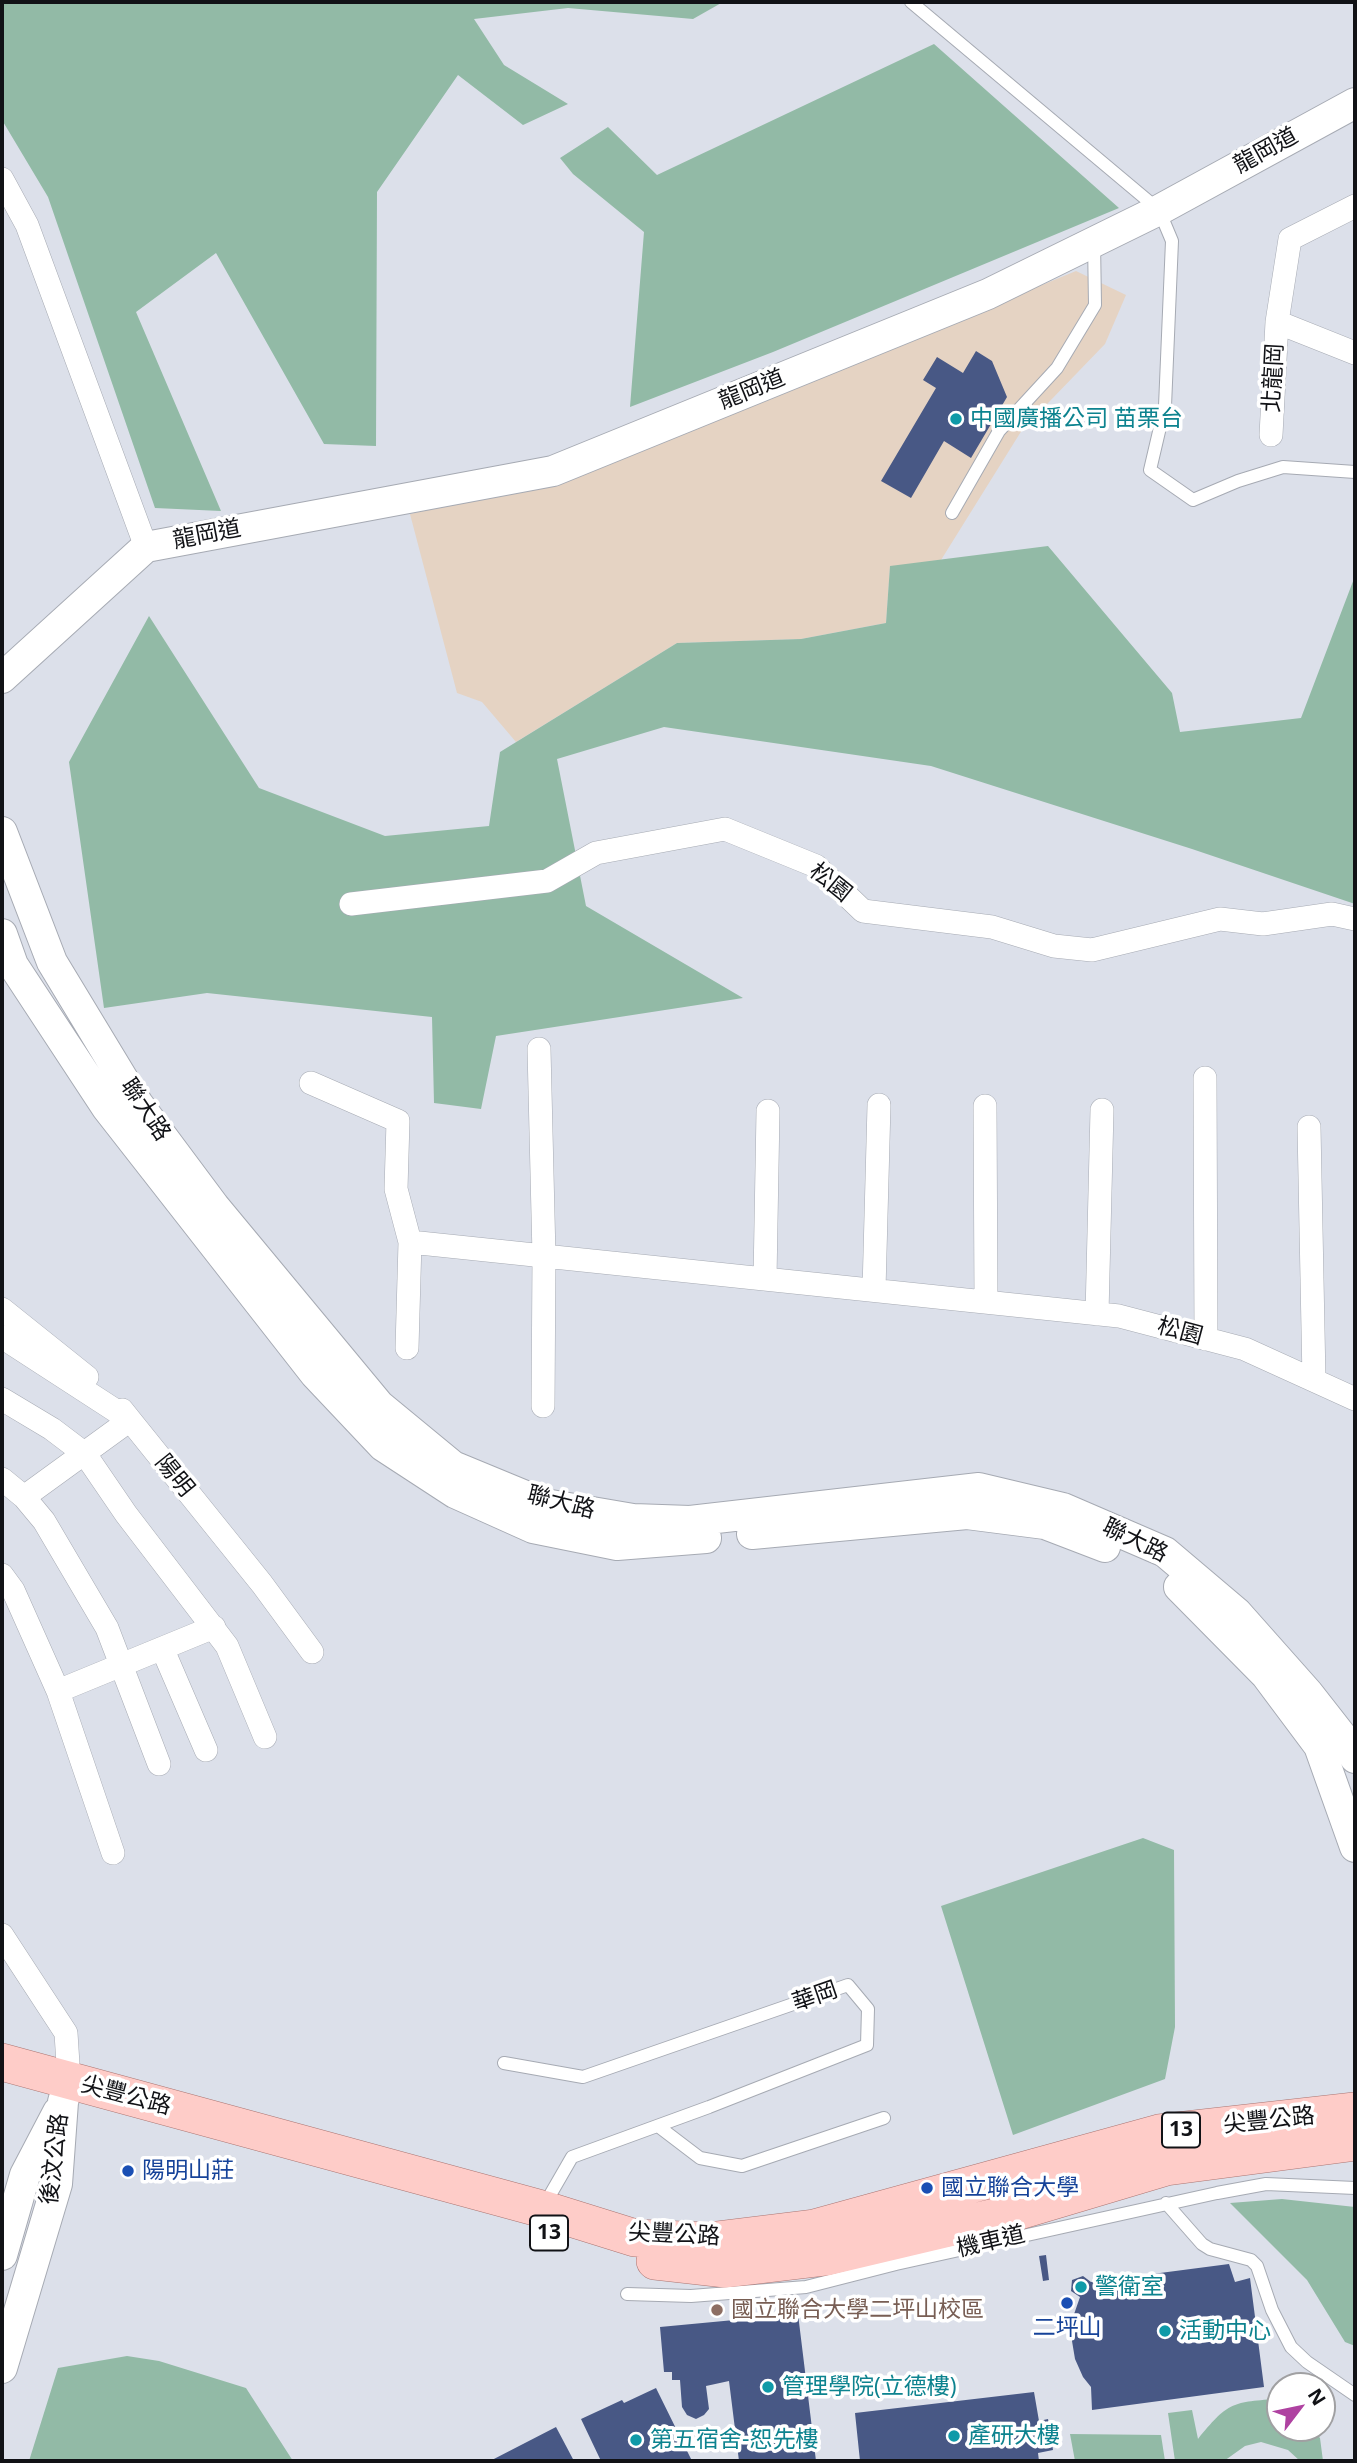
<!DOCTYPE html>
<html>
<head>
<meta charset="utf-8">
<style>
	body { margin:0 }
	#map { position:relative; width:1357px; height:2463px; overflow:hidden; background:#dce0ea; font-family:"Open Sans",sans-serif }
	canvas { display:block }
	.frame { position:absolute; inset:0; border:4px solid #111216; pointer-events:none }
	.north { position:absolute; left:1266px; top:2372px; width:70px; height:70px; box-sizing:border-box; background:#fff; border:2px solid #a0a0a2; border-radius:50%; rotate:58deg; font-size:19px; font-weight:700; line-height:28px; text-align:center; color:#111216 }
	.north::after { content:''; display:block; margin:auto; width:24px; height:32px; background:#af42a1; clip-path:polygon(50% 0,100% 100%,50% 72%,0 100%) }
</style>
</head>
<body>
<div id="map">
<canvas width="1357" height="2463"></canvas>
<div class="frame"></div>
<div class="north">N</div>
</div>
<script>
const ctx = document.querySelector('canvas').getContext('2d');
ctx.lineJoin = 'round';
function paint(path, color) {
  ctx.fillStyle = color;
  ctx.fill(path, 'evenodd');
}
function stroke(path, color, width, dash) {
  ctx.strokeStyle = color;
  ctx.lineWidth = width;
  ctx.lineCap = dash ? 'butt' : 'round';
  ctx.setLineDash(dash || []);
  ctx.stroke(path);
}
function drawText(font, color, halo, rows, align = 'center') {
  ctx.font = font + ' "Open Sans","Noto Sans TC",sans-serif';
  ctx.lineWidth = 7;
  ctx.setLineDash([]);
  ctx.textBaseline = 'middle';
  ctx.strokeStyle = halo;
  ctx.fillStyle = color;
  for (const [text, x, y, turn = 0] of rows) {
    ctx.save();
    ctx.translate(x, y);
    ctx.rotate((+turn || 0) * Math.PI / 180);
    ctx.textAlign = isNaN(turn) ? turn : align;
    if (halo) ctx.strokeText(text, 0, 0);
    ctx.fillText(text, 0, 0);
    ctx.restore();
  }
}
paint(new Path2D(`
	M1076 271 1126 295 1105 344 1022 430 941 560 890 567 886 623 801 639 677 643 516 742 482 702 457 693 410 514 599 467Z`), '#e5d3c3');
paint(new Path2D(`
	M2 2H723L693 19 568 8 474 19 504 65 568 104 523 125 458 75 377 192 376 446 324 444 216 253 136 312 221 511 155 508 48 197 2 120Z
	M934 44 1119 208 773 352 630 407 644 232 573 174 560 158 608 127 657 175Z
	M1048 546 1172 693 1180 732 1301 718 1355 576V904L1192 849 931 766 664 727 557 759 586 906 743 998 496 1036 481 1109 434 1103 432 1017 207 993 104 1008 69 762 149 616 259 788 385 836 489 826 500 752 677 643 801 639 886 623 890 566Z
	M1143 1838 1174 1850 1175 2027 1165 2079 1013 2135 941 1906Z
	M1282 2199 1355 2207V2346L1345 2342 1307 2280 1230 2203Z
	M127 2356 159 2361 246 2388 293 2461H29L58 2368Z
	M1276 2399 1280 2401V2428H1311L1320 2438 1323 2461H1300L1288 2450 1261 2442 1245 2446 1224 2461H1175L1168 2413 1192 2410 1198 2439C1227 2404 1230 2402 1276 2399Z
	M1070 2434 1161 2435 1165 2461H1075Z`), '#92baa6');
paint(new Path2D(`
	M976 351 992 361 1007 397 971 458 944 441 911 498 881 481 936 388 923 380 937 357 963 373Z
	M1046 2255 1049 2280 1043 2281 1039 2256Z
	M1229 2264 1235 2282 1250 2278 1264 2387 1092 2410 1091 2387 1083 2377 1075 2359 1072 2341V2320L1080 2297 1071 2291 1072 2280 1083 2276 1091 2282Z
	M798 2314 816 2461H739L729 2381 706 2386 709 2409 704 2415 696 2419 687 2415 682 2407 680 2380H672V2372H664L660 2327Z
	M656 2388 692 2461H601L581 2419 622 2400 624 2403Z
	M1034 2392 1039 2421 1048 2419 1053 2450 1038 2453 1039 2461H860L855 2413Z
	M556 2427 574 2461H490Z`), '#485885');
const service = new Path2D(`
	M911 2 1159 210 1172 241 1165 406 1150 470 1193 500 1238 481 1283 467 1355 472
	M952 513 999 431 1057 368 1095 305 1094 242
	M504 2063 583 2077 848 1985 868 2009 867 2045 709 2107 572 2157 542 2209 540 2230
	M658 2126 700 2158 742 2166 884 2118
	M1166 2203 1202 2244 1210 2249 1251 2260 1257 2266 1272 2310 1291 2347 1307 2362 1355 2395
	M627 2294 691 2296 806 2287 896 2264 1217 2193 1266 2184 1355 2188`);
const minor = new Path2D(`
	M2 179 27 225 146 547
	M1277 322 1355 353
	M1271 435 1277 322 1290 239 1355 206
	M351 904 547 881 596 853 725 829 816 866 863 911 992 927 1054 946 1092 950 1220 919 1263 924 1332 914 1355 919
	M539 1049 544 1256 543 1406
	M1205 1078 1206 1339
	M311 1083 398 1121 396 1189 410 1242 407 1348
	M985 1106 986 1302
	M1309 1127 1314 1380
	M410 1242 1119 1316 1245 1349 1355 1399
	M765 1279 768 1111
	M874 1290 879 1105
	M2 1309 87 1377
	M1097 1314 1102 1110
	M2 1337 130 1420 262 1584 312 1652
	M2 1399 52 1429 85 1454 126 1514 227 1646 265 1737
	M2 1479 24 1497 44 1521 107 1628 159 1764
	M24 1497 130 1420 122 1410
	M2 1575 13 1590 58 1691 113 1853
	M163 1650 206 1750
	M58 1691 214 1627
	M2 1935 66 2033 69 2080`);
const tertiary = new Path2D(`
	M2 678 146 547 553 471 988 294 1159 210 1355 103
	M2 832 52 962 138 1104 214 1206 379 1405 453 1466 545 1504 633 1519 690 1521 979 1488 1063 1508 1165 1552 1237 1613 1308 1693 1351 1748 1355 1758
	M2 934 13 965 107 1108 315 1374 383 1446 455 1493 533 1528 617 1545 706 1538
	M752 1534 967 1514 1045 1524 1105 1547
	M1179 1587 1266 1675 1319 1746 1355 1847
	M2 2255 25 2175 58 2112
	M2 2368 57 2184 63 2102 69 2080`);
const primary = new Path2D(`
	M2 2062 542 2209 635 2238 708 2241 814 2228 1159 2133 1355 2111
	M655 2261 726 2269 826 2257 1012 2213 1166 2167 1355 2142`);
stroke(service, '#a6aab3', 14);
stroke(minor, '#a6aab3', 24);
stroke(tertiary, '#a6aab3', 32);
stroke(primary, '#aa7572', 38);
stroke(service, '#fff', 12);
stroke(minor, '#fff', 23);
stroke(tertiary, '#fff', 30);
stroke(primary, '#feccc8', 37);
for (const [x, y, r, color] of [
	[956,419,7,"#0f9aa8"],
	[128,2171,7,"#1a4fb4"],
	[927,2188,7,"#1a4fb4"],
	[1081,2287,7,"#0f9aa8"],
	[1067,2303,7,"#1a4fb4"],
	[717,2310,7,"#8d6e63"],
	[1165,2331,7,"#0f9aa8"],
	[768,2387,7,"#0f9aa8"],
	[954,2436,7,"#0f9aa8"],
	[636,2440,7,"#0f9aa8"]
]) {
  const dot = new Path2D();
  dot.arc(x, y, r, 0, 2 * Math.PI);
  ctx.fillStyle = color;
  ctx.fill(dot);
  stroke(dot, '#fff', 2.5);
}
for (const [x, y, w] of [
	[1181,2130,38],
	[549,2233,38]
]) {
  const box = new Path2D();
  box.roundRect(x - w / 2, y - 17.5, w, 35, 5);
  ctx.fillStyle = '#fff';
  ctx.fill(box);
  stroke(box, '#111216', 2);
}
drawText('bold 21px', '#111216', null, [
	["13",1181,2130],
	["13",549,2233]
]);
drawText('23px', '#111216', '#fff', [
	["龍岡道",1266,151,-29],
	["北龍岡",1274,378,-87],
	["龍岡道",752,390,-22],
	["龍岡道",207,535,-11],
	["松園",830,883,39],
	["聯大路",145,1110,56],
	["松園",1180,1332,15],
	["陽明",174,1476,51],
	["聯大路",561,1503,14],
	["聯大路",1135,1541,26],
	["華岡",815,1997,-19],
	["尖豐公路",126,2096,15],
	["尖豐公路",1269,2121,-6],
	["後汶公路",55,2159,-83],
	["尖豐公路",674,2235,3],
	["機車道",991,2242,-13]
]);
drawText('23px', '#0d838f', '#fff', [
	["中國廣播公司 苗栗台",970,419],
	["警衛室",1095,2287],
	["活動中心",1179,2331],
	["管理學院(立德樓)",782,2387],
	["產研大樓",968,2436],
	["第五宿舍-恕先樓",650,2440]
], 'left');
drawText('23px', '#164399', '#fff', [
	["陽明山莊",142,2171],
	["國立聯合大學",941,2188],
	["二坪山",1067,2328,"center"]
], 'left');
drawText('23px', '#785e54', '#fff', [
	["國立聯合大學二坪山校區",731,2310]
], 'left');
</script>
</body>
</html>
